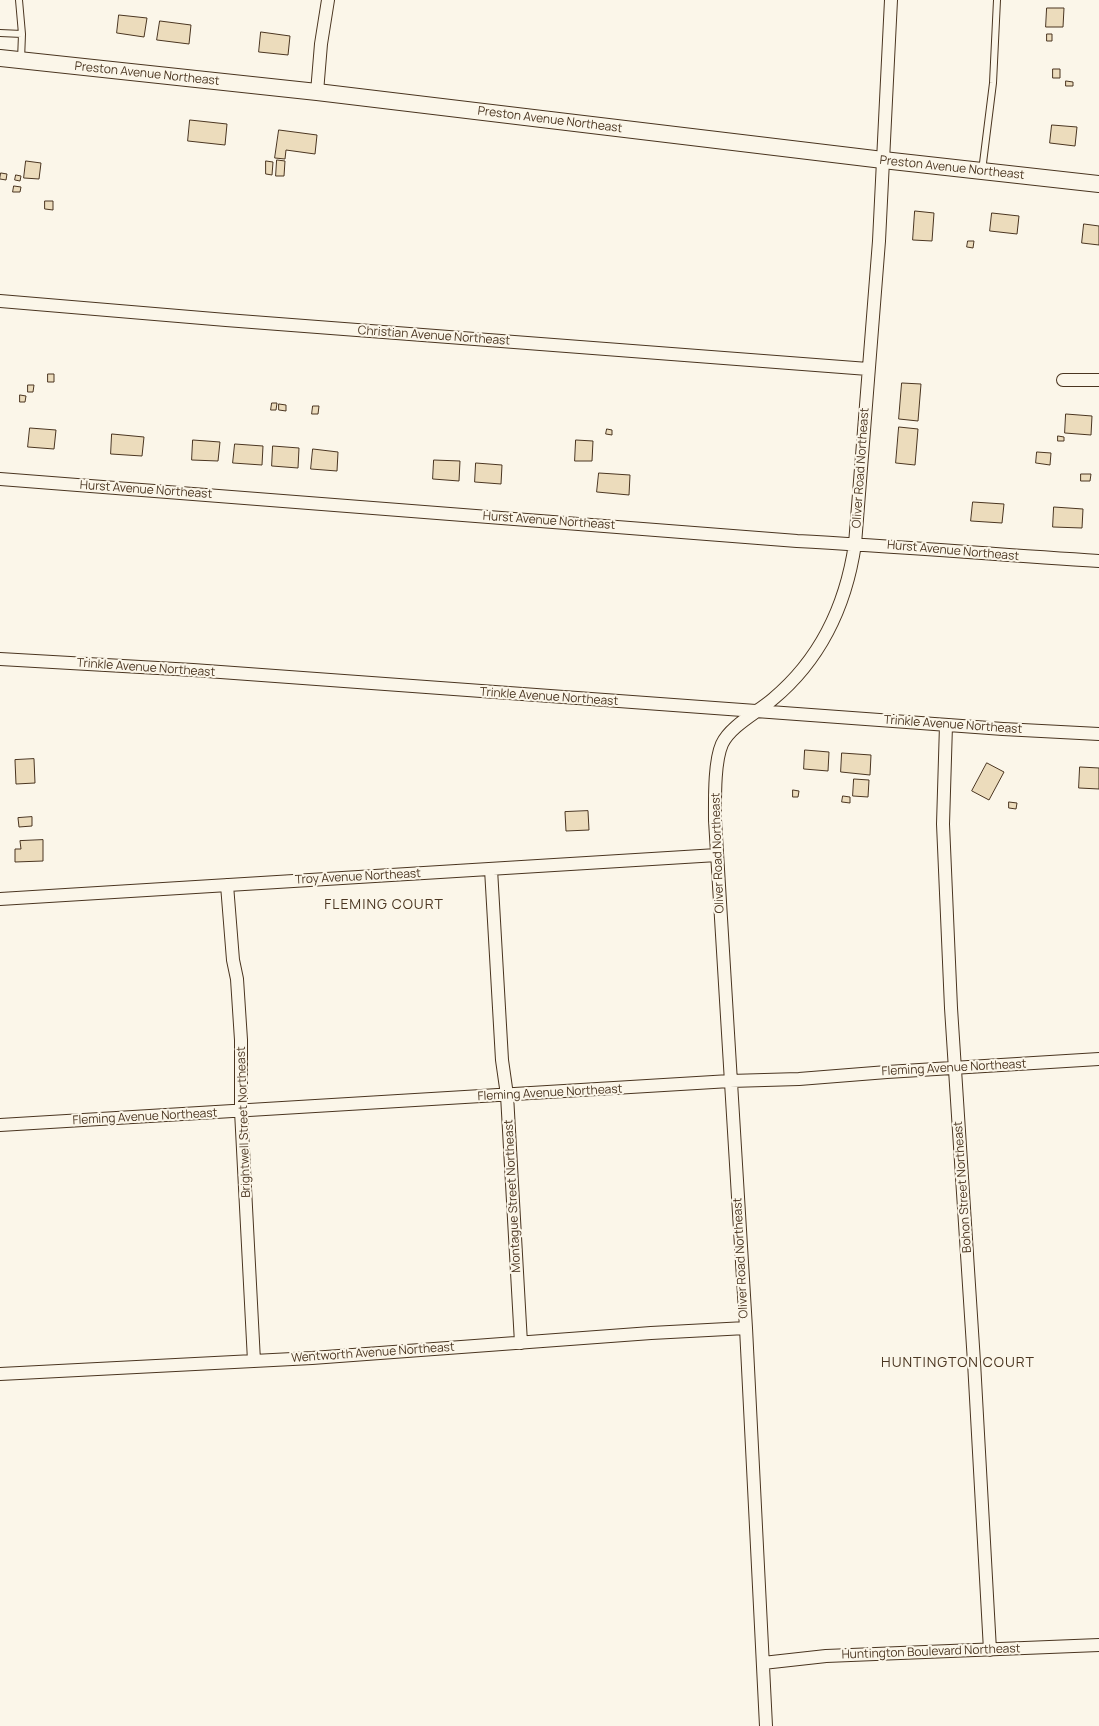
<!DOCTYPE html>
<html>
<head>
<meta charset="utf-8">
<style>
	body { margin:0 }
	canvas { display:block; background:#fbf6e9 }
</style>
</head>
<body>
<canvas width="1099" height="1726"></canvas>
<script>
const ctx = document.querySelector('canvas').getContext('2d');
ctx.lineJoin = 'round';
function paint(path, color) {
  ctx.fillStyle = color;
  ctx.fill(path, 'evenodd');
}
function stroke(path, color, width, dash) {
  ctx.strokeStyle = color;
  ctx.lineWidth = width;
  ctx.lineCap = dash ? 'butt' : 'round';
  ctx.setLineDash(dash || []);
  ctx.stroke(path);
}
function drawText(font, color, halo, rows, align = 'center') {
  ctx.font = font + ' Manrope,sans-serif';
  ctx.lineWidth = 4;
  ctx.setLineDash([]);
  ctx.textBaseline = 'middle';
  ctx.strokeStyle = halo;
  ctx.fillStyle = color;
  for (const [text, x, y, turn = 0] of rows) {
    ctx.save();
    ctx.translate(x, y);
    ctx.rotate((+turn || 0) * Math.PI / 180);
    ctx.textAlign = isNaN(turn) ? turn : align;
    if (halo) ctx.strokeText(text, 0, 0);
    ctx.fillText(text, 0, 0);
    ctx.restore();
  }
}
const building = new Path2D(`
	M1047 8H1064L1063 27H1046Z
	M119 15 147 18 144 37 117 33Z
	M160 21 191 25 189 44 157 40Z
	M261 32 290 36 288 55 259 52Z
	M1047 34H1052V41H1047Z
	M1053 69H1060V78H1053Z
	M1066 81 1073 82V86H1066Z
	M190 120 227 124 225 145 188 141Z
	M1052 125 1077 127 1075 146 1050 143Z
	M279 130 317 135 315 154 286 150 285 159 275 158Z
	M277 160 285 161 284 176H276Z
	M26 161 41 163 39 179 24 178Z
	M266 161 273 162 272 175 266 174Z
	M1 173 7 174 6 180 0 179Z
	M16 175 21 176 20 181 15 180Z
	M14 186 21 187 20 192H13Z
	M45 201H53V210L45 209Z
	M915 211 934 213 932 241 913 240Z
	M992 213 1019 216 1017 234 990 231Z
	M1084 224 1099 226V245L1082 243Z
	M968 241H974L973 248 967 247Z
	M48 374H54V382H48Z
	M902 383 921 384 918 421 899 419Z
	M28 385H34L33 392H28Z
	M20 395 26 396 25 402H20Z
	M272 403H277L276 410H271Z
	M279 404 286 405V411L279 410Z
	M313 406H319L318 414H312Z
	M1066 414 1092 416 1091 435 1065 433Z
	M899 427 918 429 915 465 896 463Z
	M30 428 56 430 54 449 28 447Z
	M607 429 612 430V435L606 434Z
	M112 434 144 437 142 456 111 454Z
	M1058 436 1064 437V441H1058Z
	M193 440 220 442 218 461 192 460Z
	M576 440 593 441 592 461H575Z
	M235 444 263 446 262 465 233 463Z
	M273 446 299 448 298 468 272 466Z
	M313 449 338 452 337 471 311 469Z
	M1037 452 1051 453 1050 465 1036 463Z
	M434 460 460 461 459 481 433 479Z
	M476 463 502 465 501 484 475 482Z
	M599 473 630 475 629 495 597 492Z
	M1081 474H1091L1090 481H1081Z
	M973 502 1004 504 1002 523 971 521Z
	M1054 507 1083 509 1082 528 1053 527Z
	M805 750 829 752 828 771 804 769Z
	M842 753 871 755 870 775 841 772Z
	M34 759 35 783 16 784 15 760Z
	M987 763 1004 772 989 800 972 791Z
	M1080 767 1099 768V789L1079 788Z
	M854 779 869 780 868 797 853 796Z
	M793 790 799 791 798 797H793Z
	M843 796 850 797V803L842 802Z
	M1009 802 1017 803 1016 809 1009 808Z
	M588 811 589 830 566 831 565 812Z
	M32 817V826L19 827 18 818Z
	M43 840V861L15 862V849H21L20 841Z`);
paint(building, '#ecdcbc');
stroke(building, '#4a3520', 1);
const service = new Path2D(`
	M0 33 22 34 19 0
	M21 60 22 34
	M982 171 993 83 997 0`);
const minor = new Path2D(`
	M317 92 321 44 328 0
	M0 301 226 320 868 369
	M1063 380H1099
	M0 479 797 541C897 546 998 555 1099 561
	M0 659 193 670 1003 729 1099 734
	M946 725 943 824 951 1008 974 1362 990 1650
	M491 869 502 1060 507 1095 521 1343
	M227 885 233 960 237 979 241 1040V1111L254 1361
	M0 899 717 855
	M0 1125 730 1081 799 1079 887 1072 1099 1059
	M0 1374 312 1358 651 1333 746 1328
	M763 1663 826 1656 1099 1645
	M766 1726 746 1328 715 820C715 800 714 762 722 744 730 726 758 712 773 699 822 658 846 605 855 544L879 241 891 0`);
const tertiary = new Path2D(`
	M0 58 317 92 883 160 1099 184`);
stroke(service, '#4a3520', 8);
stroke(minor, '#4a3520', 14);
stroke(tertiary, '#4a3520', 18);
stroke(service, '#fbf6e9', 6);
stroke(minor, '#fbf6e9', 12);
stroke(tertiary, '#fbf6e9', 16);
drawText('12px', '#4a3520', '#fbf6e9', [
	["Preston Avenue Northeast",147,74,6],
	["Preston Avenue Northeast",550,120,7],
	["Preston Avenue Northeast",952,168,6],
	["Christian Avenue Northeast",434,336,4],
	["Oliver Road Northeast",861,468,-86],
	["Hurst Avenue Northeast",146,490,4],
	["Hurst Avenue Northeast",549,521,4],
	["Hurst Avenue Northeast",953,551,5],
	["Trinkle Avenue Northeast",146,668,4],
	["Trinkle Avenue Northeast",549,697,4],
	["Trinkle Avenue Northeast",953,725,4],
	["Oliver Road Northeast",718,853,-92],
	["Troy Avenue Northeast",358,877,-3],
	["Fleming Avenue Northeast",954,1068,-3],
	["Fleming Avenue Northeast",550,1093,-3],
	["Fleming Avenue Northeast",145,1117,-3],
	["Brightwell Street Northeast",244,1122,-92],
	["Bohon Street Northeast",963,1187,-94],
	["Montague Street Northeast",513,1196,-93],
	["Oliver Road Northeast",741,1258,-93],
	["Wentworth Avenue Northeast",373,1353,-4],
	["Huntington Boulevard Northeast",931,1652,-2]
]);
ctx.letterSpacing = '1px';
drawText('14px', '#4a3520', '#fbf6e9', [
	["FLEMING COURT",384,905],
	["HUNTINGTON COURT",958,1363]
]);
ctx.letterSpacing = '0px';
</script>
</body>
</html>
